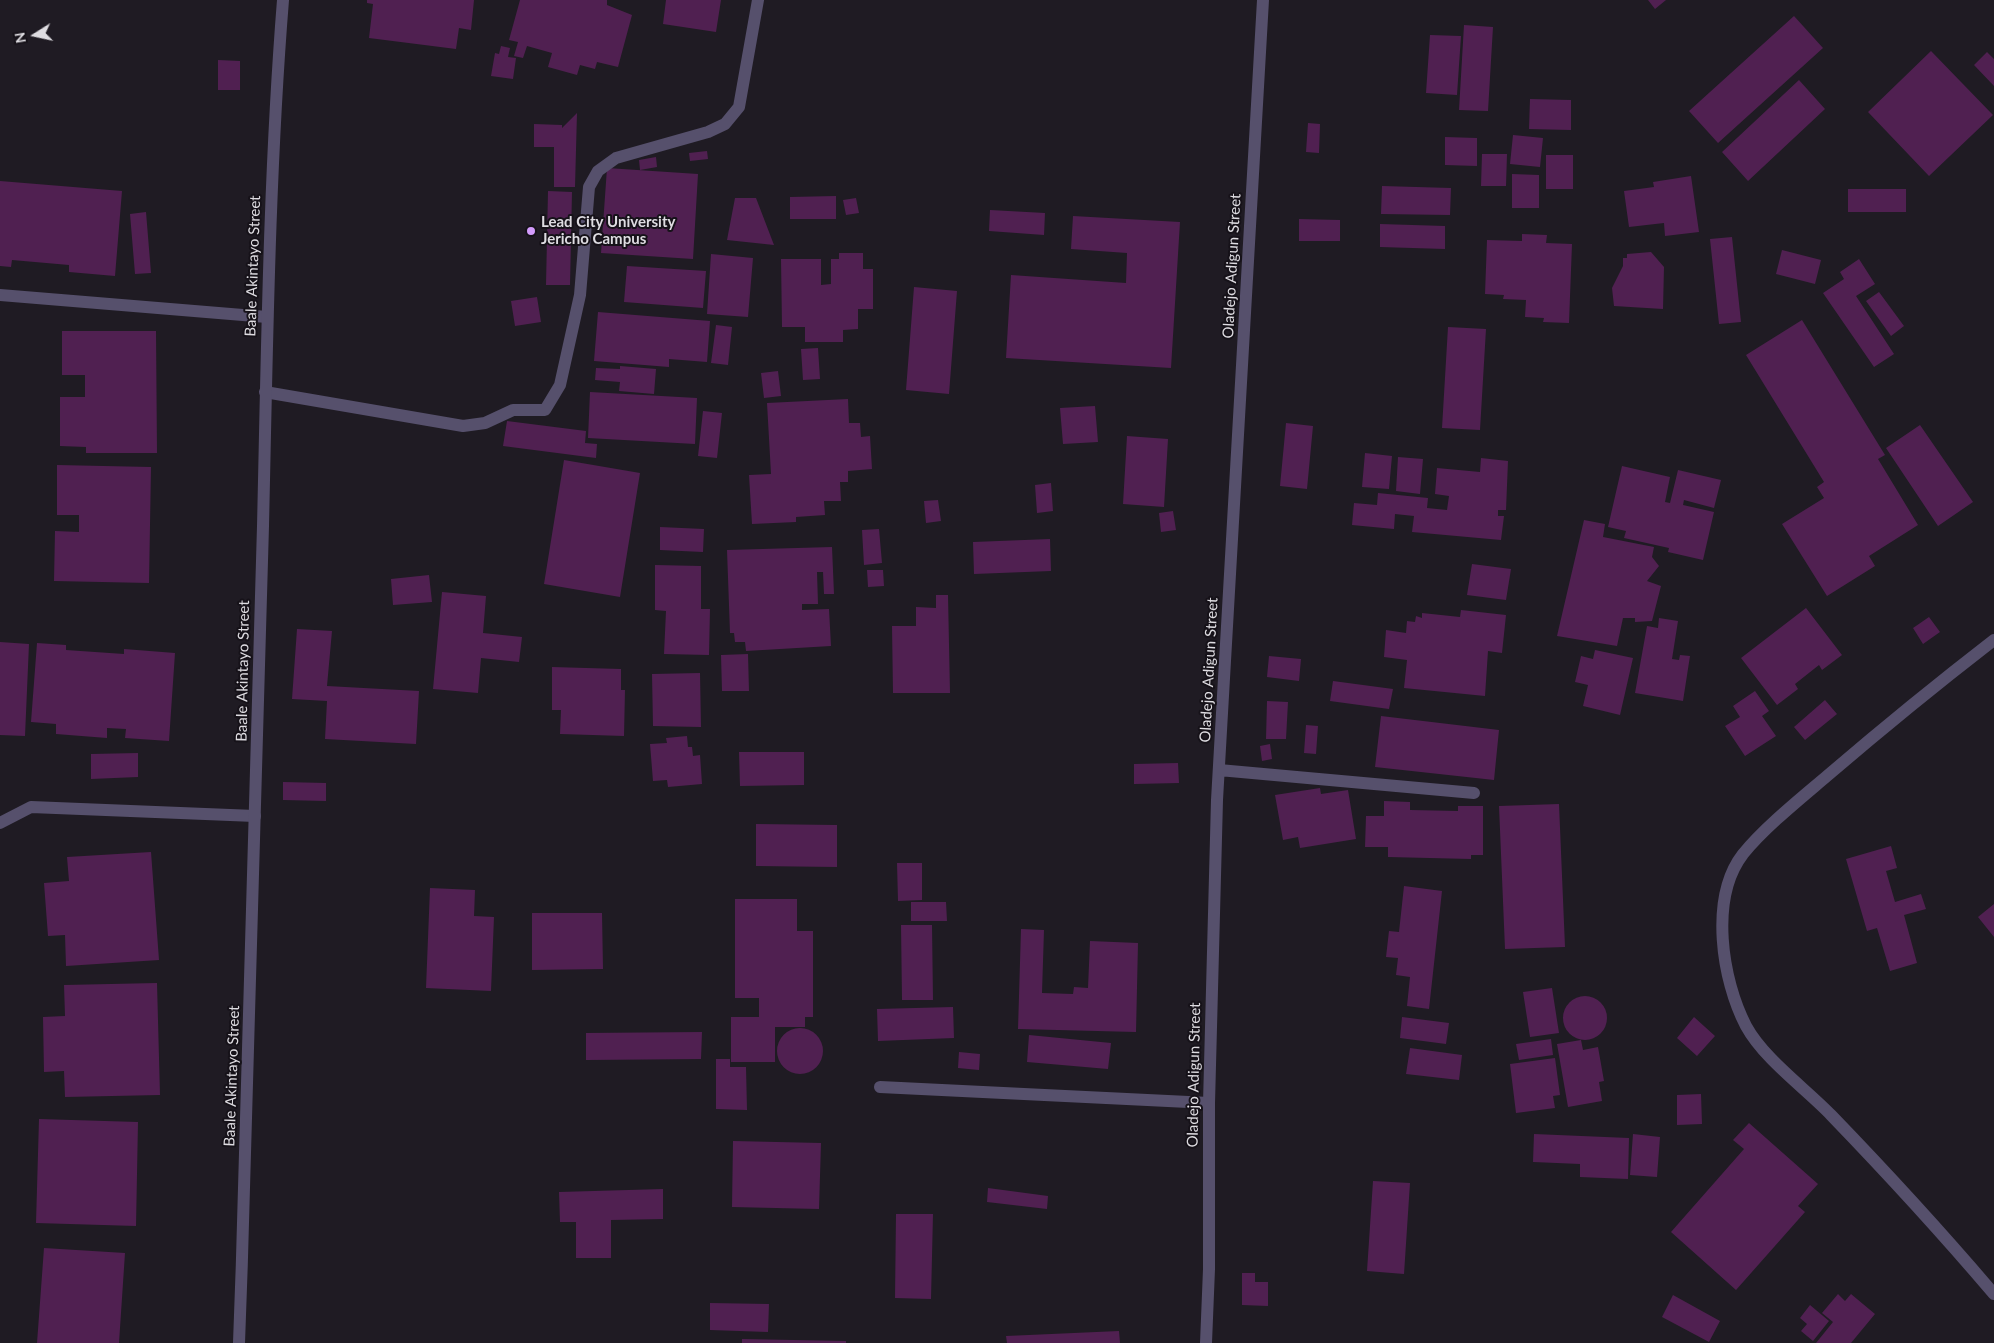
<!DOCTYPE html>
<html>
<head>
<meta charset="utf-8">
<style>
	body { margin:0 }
	#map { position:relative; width:1994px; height:1343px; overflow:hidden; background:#1f1b23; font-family:Lato,sans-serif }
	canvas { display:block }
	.north { position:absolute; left:10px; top:10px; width:50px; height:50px; -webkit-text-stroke:4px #161219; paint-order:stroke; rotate:260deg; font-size:14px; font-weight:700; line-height:20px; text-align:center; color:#dedce1 }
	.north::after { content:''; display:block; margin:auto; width:18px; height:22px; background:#dedce1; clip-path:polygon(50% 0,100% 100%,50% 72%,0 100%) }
</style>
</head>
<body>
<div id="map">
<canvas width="1994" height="1343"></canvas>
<div class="north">N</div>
</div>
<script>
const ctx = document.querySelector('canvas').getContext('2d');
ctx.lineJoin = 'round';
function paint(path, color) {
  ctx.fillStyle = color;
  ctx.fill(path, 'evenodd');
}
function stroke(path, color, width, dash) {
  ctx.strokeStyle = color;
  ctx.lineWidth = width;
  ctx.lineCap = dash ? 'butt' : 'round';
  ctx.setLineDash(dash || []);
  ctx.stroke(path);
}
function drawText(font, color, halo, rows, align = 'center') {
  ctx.font = font + ' Lato,sans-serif';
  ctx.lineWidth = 4;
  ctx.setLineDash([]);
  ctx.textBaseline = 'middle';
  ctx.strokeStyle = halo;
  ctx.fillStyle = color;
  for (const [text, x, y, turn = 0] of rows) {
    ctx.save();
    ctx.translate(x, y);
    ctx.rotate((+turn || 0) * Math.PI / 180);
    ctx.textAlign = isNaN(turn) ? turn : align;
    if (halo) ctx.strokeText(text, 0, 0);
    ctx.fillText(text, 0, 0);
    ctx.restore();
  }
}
paint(new Path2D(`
	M367 0H474L471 30 459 28 456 49 369 38 373 4 367 3Z
	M520 0H607V5L632 15 618 67 597 62 595 69 580 65 577 75 548 67 552 53 527 46 523 58 514 56 518 42 509 40Z
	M666 0H721L716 32 663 24Z
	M1648 0H1666L1655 9Z
	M1794 16 1823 48 1718 143 1689 111Z
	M1464 25 1493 27 1488 111 1459 110Z
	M1430 35 1461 36 1457 95 1426 93Z
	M501 46 510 48 508 57 516 58 513 79 491 76 495 53 499 54Z
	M1931 51 1993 115 1929 176 1868 112Z
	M1987 52 1994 59V86L1974 65Z
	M218 60 240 61V90H218Z
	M1799 80 1825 109 1748 181 1722 152Z
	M1530 99 1571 100V130L1529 129Z
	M577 113 575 187H554V147H534V124L562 125V128Z
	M1308 123 1320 124 1319 153 1306 152Z
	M1513 135 1543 138 1540 167 1510 164Z
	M1445 137 1477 138V166L1445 165Z
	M707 151 708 159 690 161 689 153Z
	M1482 154H1507L1506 186H1481Z
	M1546 155H1573V189H1546Z
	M656 157 657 167 640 170 639 160Z
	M607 168 698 174 693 259 601 253Z
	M1512 174 1539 175V208H1512Z
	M1691 176 1699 232 1665 236 1664 223 1629 227 1624 191 1654 187 1653 182Z
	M0 181 122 191 115 276 69 272V265L12 260 11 267 0 266Z
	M1382 186 1451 188 1450 215 1381 214Z
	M1848 189H1906V212H1848Z
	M548 191 572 192 570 285H546Z
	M836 196V219H790V197Z
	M735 198H756L774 245 727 240Z
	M856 198 859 213 846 215 843 200Z
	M990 210 1045 213 1044 235 989 231Z
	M146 212 151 273 135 274 130 214Z
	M1073 216 1180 222 1171 368 1006 358 1011 275 1126 283 1127 253 1071 249Z
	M1299 219 1340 220V241H1299Z
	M1380 224 1445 226V249L1380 247Z
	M1522 234 1547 235 1546 243 1572 244 1569 323 1543 322 1544 318 1525 317 1526 300 1503 299 1504 295 1485 294 1487 240 1522 241Z
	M1732 237 1741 322 1719 324 1710 239Z
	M1782 250 1821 260 1815 284 1776 274Z
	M1651 252 1664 267 1663 309 1614 306 1612 288 1623 266V258H1627V254Z
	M839 253H863V269H873V309H858V329L843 330V342H805V327H782L781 259H821V285L831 284V259H839Z
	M711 254 753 258 748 317 707 314Z
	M1859 259 1875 284 1856 296 1894 354 1874 367 1823 293 1844 279 1840 272Z
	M627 266 706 271 703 308 624 302Z
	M914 287 957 291 949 394 906 390Z
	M1879 292 1904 326 1891 336 1866 301Z
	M537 297 541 322 515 326 511 301Z
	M598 312 710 321 707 362 669 359V367L594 361Z
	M1802 320 1885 455 1878 459 1918 525 1869 556 1875 566 1827 596 1782 524 1824 498 1817 487 1824 482 1746 355Z
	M716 325 732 327 728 365 711 363Z
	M1448 327 1486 329 1480 430 1442 428Z
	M62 331H156L157 453H86V447L60 446V397H85V375H62Z
	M818 348 820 379 803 380 801 349Z
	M620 366 656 369 654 394 619 391 620 382 595 380 596 368 620 369Z
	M778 371 781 396 764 398 761 373Z
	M590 392 697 398 695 444 588 438Z
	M848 399 849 423H860L861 437 870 436 872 469 848 471V482H840L841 501H824L825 515 796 517V522L752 524 749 475 771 474 767 403Z
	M1095 406 1098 442 1063 444 1060 408Z
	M703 411 722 413 717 458 698 456Z
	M507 421 586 431 585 443 597 444 596 458 503 446Z
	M1286 423 1313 426 1307 489 1280 486Z
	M1920 425 1973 502 1938 526 1886 448Z
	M1127 436 1168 439 1164 507 1123 504Z
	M1365 453 1392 456 1389 489 1362 487Z
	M1398 457 1423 459 1420 494 1396 491Z
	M1481 458 1508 461 1506 510H1498V516H1504L1501 540 1412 532 1414 516 1395 514 1394 529 1352 525 1354 503 1377 505 1378 493 1428 498 1427 508 1447 510 1449 496 1435 494 1437 468 1480 472Z
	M564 460 640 473 620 597 544 584Z
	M57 465 151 467 149 583 54 581 55 531 79 532V515H57Z
	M1622 466 1670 477 1665 502 1670 503 1678 470 1721 480 1714 508 1684 500 1683 505 1714 512 1703 560 1668 552 1669 548 1624 538 1626 531 1608 527Z
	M1051 483 1053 511 1037 513 1035 485Z
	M938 500 941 521 926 523 924 501Z
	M1173 511 1176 530 1161 532 1159 513Z
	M1584 520 1605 524 1603 537 1654 547 1652 557 1659 566 1647 581 1661 586 1652 621 1635 622V618H1623L1617 646 1557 636Z
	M660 527 704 529 703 552 660 550Z
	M879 529 882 563 864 565 862 530Z
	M1050 539 1051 571 974 574 973 542Z
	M832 547 834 594H824L823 572H817L818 604H802V610L829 609 831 646 746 651 745 642H735L734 633H730L727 550Z
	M1472 564 1511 569 1506 600 1467 595Z
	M655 565 701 566V609H710L709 655 664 654 666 611 655 610Z
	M867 570H883L884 586 868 587Z
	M429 575 432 602 393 605 391 579Z
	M442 592 486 596 483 633 522 637 519 662 481 658 478 693 433 689Z
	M936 595H948L950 693H893L892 626H916V607L936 608Z
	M1806 608 1842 655 1822 670 1819 665 1795 684 1798 689 1777 705 1741 658Z
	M1461 610 1506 615 1502 653 1488 651 1485 696 1404 688 1407 660 1384 657 1386 630 1406 633 1407 621 1415 622 1416 616 1422 618V613L1460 617Z
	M1929 617 1940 632 1923 644 1913 628Z
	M1659 618 1678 621 1672 659 1679 660 1680 655 1690 656 1683 701 1635 693 1647 626 1658 628Z
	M297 629 332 631 327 686 419 691 416 744 325 739 327 701 292 699Z
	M0 642 29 644 25 736 0 735Z
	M37 643 66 645V650L124 654V649L175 653 169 741 125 738 126 729 107 728V738L56 734V724L31 722Z
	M1595 650 1633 658 1620 715 1583 706 1588 685 1575 682 1581 656 1593 659Z
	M748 654 749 691H722L721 655Z
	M1269 656 1301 659 1299 681 1267 677Z
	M552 667 621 669V690H625L624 736 560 734 561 710H552Z
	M700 673 701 727 653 726 652 674Z
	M1333 681 1393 689 1389 709 1330 701Z
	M1755 691 1769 711 1762 716 1776 736 1745 756 1725 726 1740 717 1733 706Z
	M1825 700 1837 714 1805 740 1794 727Z
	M1267 701 1288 702 1286 739H1266Z
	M1381 716 1499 730 1494 780 1375 767Z
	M1306 725 1318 726 1316 754 1304 753Z
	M687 736 688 747H692L693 756 700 755 702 784 668 787 667 780 653 781 650 744 667 743 666 738Z
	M1270 744 1272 759 1262 761 1260 746Z
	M739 752H804V785L740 786Z
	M138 753V777L91 779V754Z
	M1178 763 1179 783 1134 784V764Z
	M283 782 326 783V801L283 800Z
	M1320 788 1321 794 1348 790 1356 839 1300 848 1298 837 1283 840 1275 795Z
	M1384 801 1410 802V810L1458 811V806H1483V855H1471V859L1388 857V847H1365L1366 816H1384Z
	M1559 804 1565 947 1505 949 1499 806Z
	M756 824 837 825V867L756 866Z
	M1891 846 1897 868 1886 871 1895 902 1921 894 1926 909 1904 915 1917 963 1890 971 1877 928 1867 931 1846 859Z
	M151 852 159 960 66 966 65 935 48 936 44 883 69 881 67 857Z
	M897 863H922V900L898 901Z
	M1404 886 1442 891 1429 1009 1407 1006 1410 977 1396 975 1398 958 1386 957 1389 931 1399 932Z
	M430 888 475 890 474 916 494 917 491 991 426 988Z
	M735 899H797V931H813V1017H805V1027H775V1062H731V1017H759V998H735Z
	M911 902H946L947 921H911Z
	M1994 904V937L1978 917Z
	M532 913H602L603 969 532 970Z
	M901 925H932L933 1000H902Z
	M1021 929 1044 930 1042 993 1073 994 1074 987 1088 988 1090 941 1138 943 1136 1032 1018 1029Z
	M157 983 160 1095 65 1097 64 1071 44 1072 43 1017 65 1016 64 985Z
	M1552 988 1559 1033 1530 1037 1523 992Z
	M1563 1018a22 22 0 1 1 44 0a22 22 0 1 1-44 0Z
	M953 1007 954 1038 878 1041 877 1009Z
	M1402 1017 1449 1023 1446 1044 1400 1038Z
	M1694 1017 1715 1036 1697 1056 1677 1038Z
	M777 1051a23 23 0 1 1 46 0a23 23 0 1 1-46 0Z
	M702 1032 701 1059 586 1060V1033Z
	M1029 1035 1111 1043 1108 1069 1027 1062Z
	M1551 1039 1553 1055 1519 1060 1516 1044Z
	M1581 1040 1583 1050 1598 1047 1604 1081 1599 1082 1602 1101 1568 1107 1557 1044Z
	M1410 1048 1462 1055 1459 1080 1406 1074Z
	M959 1052 980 1054 979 1070 958 1068Z
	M1555 1058 1560 1095 1553 1096 1555 1108 1516 1113 1510 1064Z
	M716 1059H730V1067H746L747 1110 716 1109Z
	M1701 1094 1702 1124 1677 1125V1095Z
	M39 1119 138 1122 136 1226 36 1223Z
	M1749 1123 1818 1184 1798 1206 1805 1212 1736 1290 1671 1232 1744 1149 1733 1140Z
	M1534 1134 1629 1138 1628 1179 1580 1177V1164L1533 1162Z
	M1633 1134 1660 1137 1657 1177 1630 1175Z
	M733 1141 821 1143 819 1209 732 1207Z
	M1373 1181 1410 1183 1404 1274 1367 1271Z
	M988 1188 1048 1196 1047 1209 987 1202Z
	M663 1189V1219L611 1220V1258H576V1222H560L559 1192Z
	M896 1214H933L931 1299 895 1298Z
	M44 1248 125 1253 119 1343H37Z
	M1242 1273H1255V1282H1268V1306L1242 1305Z
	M1838 1294 1845 1301 1851 1294 1875 1314 1851 1343H1816L1833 1322 1822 1313Z
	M1673 1295 1720 1321 1709 1342 1662 1317Z
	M710 1303 769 1304 768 1332 710 1330Z
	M1810 1305 1829 1321 1813 1341 1801 1331 1807 1324 1800 1318Z
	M1119 1331 1120 1343H1007L1006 1336Z
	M742 1339 846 1341V1343H742Z`), '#502051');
stroke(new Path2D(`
	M0 295 267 317
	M265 392 463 426 485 423 513 410H545L560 385 580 295 589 187 598 171 616 158 708 132 725 124 739 107 758 0
	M0 823 31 807 255 816
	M880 1087 1209 1103`), '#56506c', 12);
stroke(new Path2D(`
	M1994 640C1937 684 1882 729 1827 776 1800 799 1765 827 1743 854 1709 898 1722 980 1746 1026 1764 1059 1805 1088 1831 1115 1887 1173 1942 1233 1994 1294
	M1219 770 1474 793
	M239 1343C249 1071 256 799 263 526 267 351 269 175 283 0
	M1206 1343 1209 1269V1103L1217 800 1263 0`), '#56506c', 12);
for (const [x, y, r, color] of [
	[531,231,5,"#d39cfc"]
]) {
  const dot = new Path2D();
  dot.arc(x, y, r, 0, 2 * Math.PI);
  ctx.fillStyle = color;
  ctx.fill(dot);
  stroke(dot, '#161219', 2);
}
drawText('bold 15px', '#dedce1', '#161219', [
	["Lead City University",541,222],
	["Jericho Campus",541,239]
], 'left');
drawText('15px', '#dedce1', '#161219', [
	["Baale Akintayo Street",253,266,-88],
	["Oladejo Adigun Street",1232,266,-87],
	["Oladejo Adigun Street",1209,670,-87],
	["Baale Akintayo Street",243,671,-89],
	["Oladejo Adigun Street",1194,1075,-89],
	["Baale Akintayo Street",232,1076,-88]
]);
</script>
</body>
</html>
